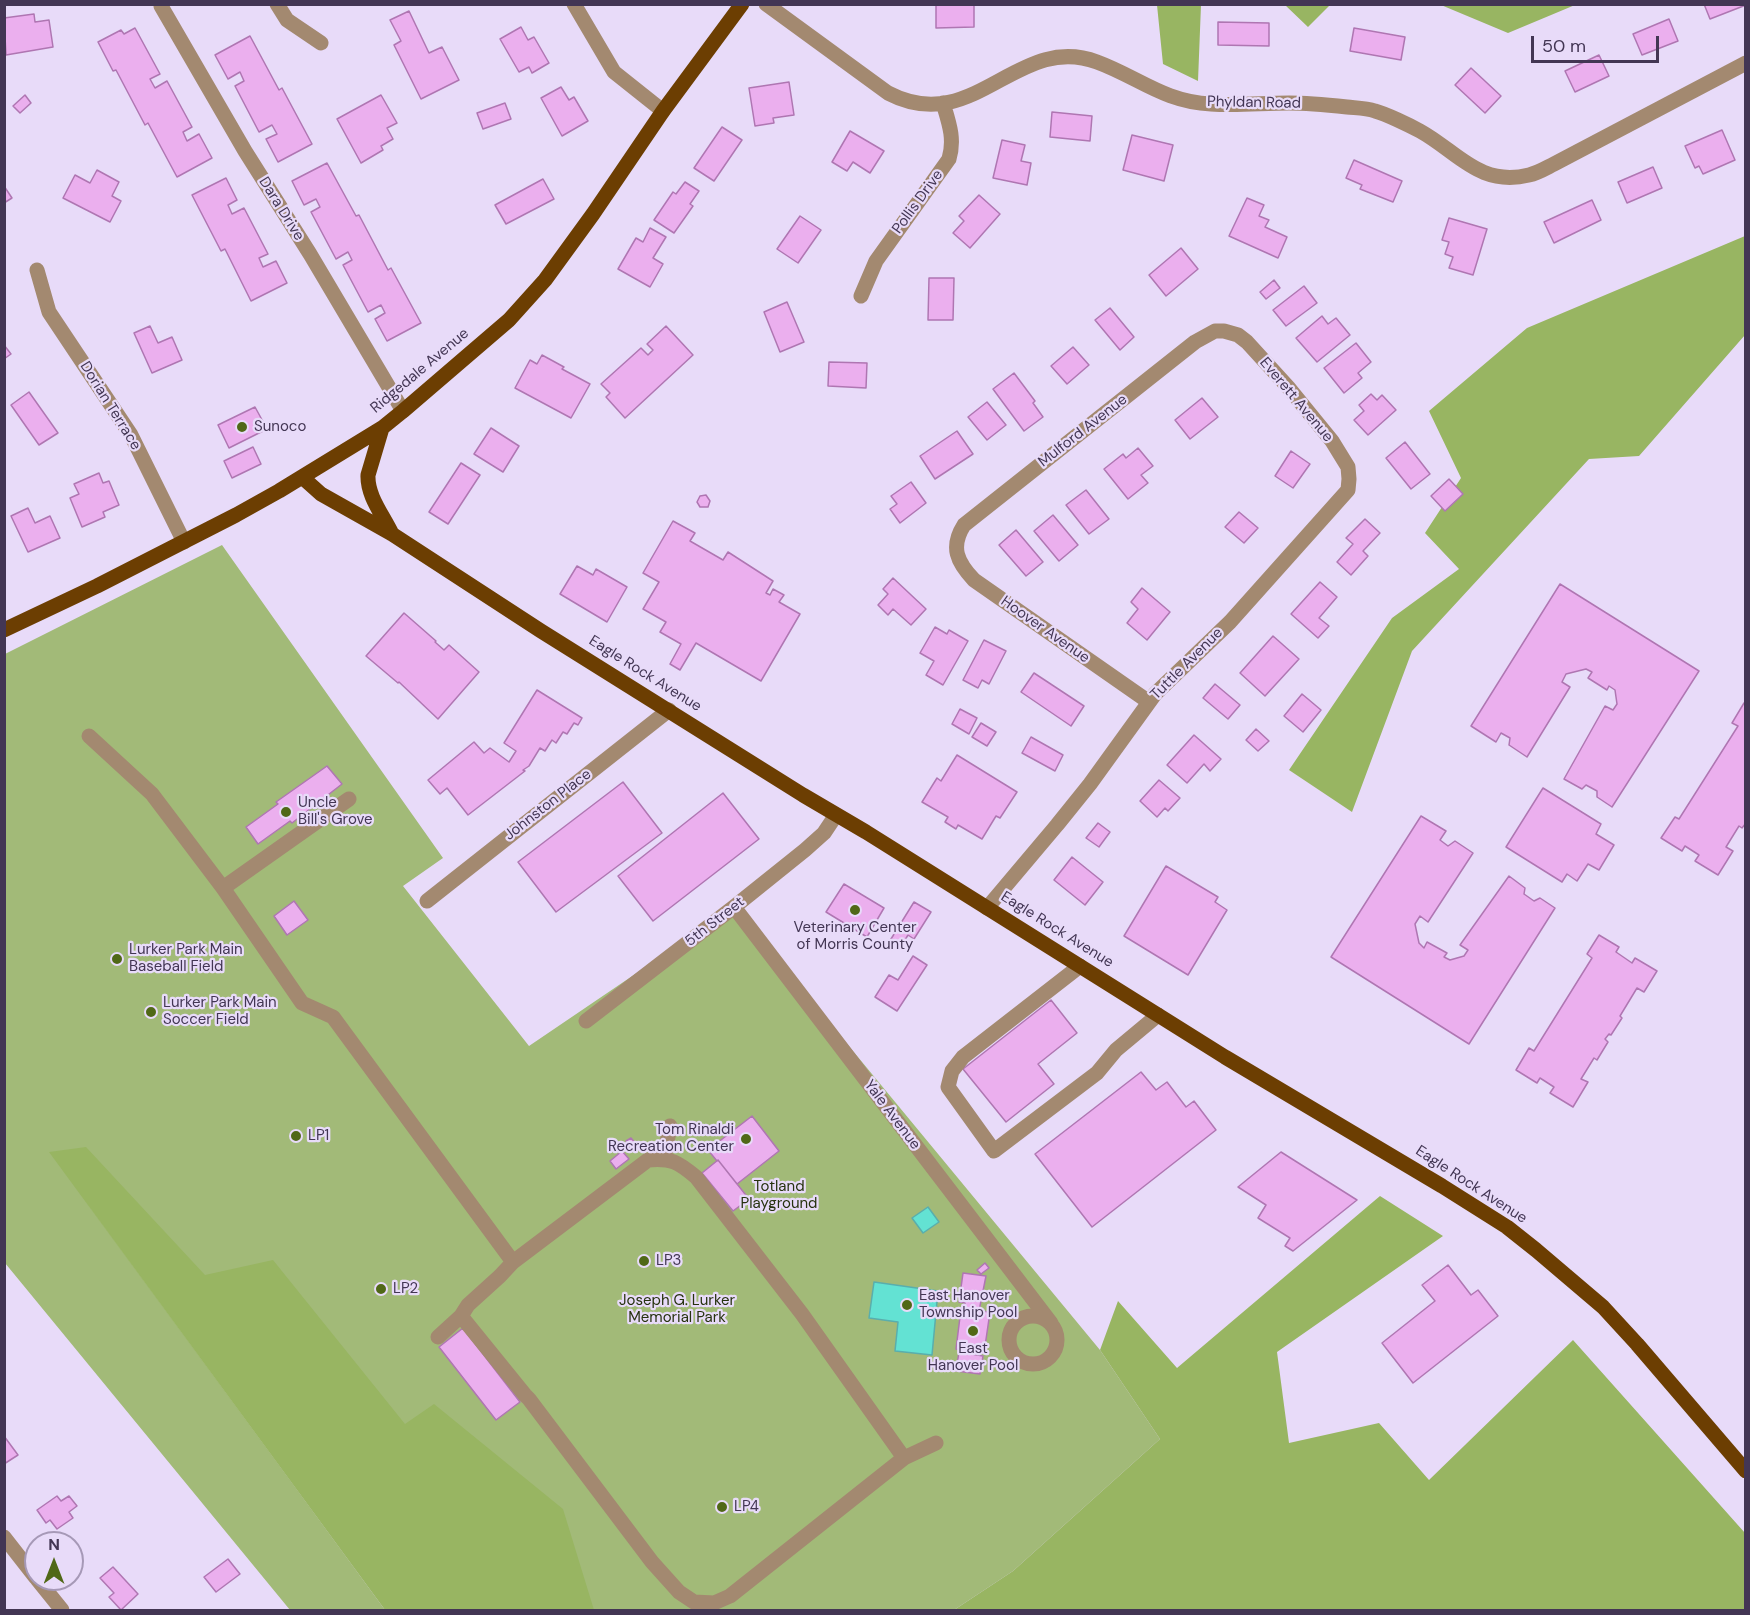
<!DOCTYPE html>
<html>
<head>
<meta charset="utf-8">
<style>
	body { margin:0 }
	#map { position:relative; width:1750px; height:1615px; overflow:hidden; background:#e8dbf9; font-family:"DM Sans",sans-serif }
	canvas { display:block }
	.frame { position:absolute; inset:0; border:6px solid #433654; pointer-events:none }
	.north { position:absolute; left:24px; top:1531px; width:60px; height:60px; box-sizing:border-box; background:#e8dbf9; border:2px solid #a699b7; border-radius:50%; rotate:0deg; font-size:16px; font-weight:700; line-height:24px; text-align:center; color:#433654 }
	.north::after { content:''; display:block; margin:auto; width:21px; height:27px; background:#506817; clip-path:polygon(50% 0,100% 100%,50% 72%,0 100%) }
	.scale { position:absolute; left:1531px; top:36px; width:128px; height:27px; box-sizing:border-box; border:3px solid #433654; border-top:0; padding-left:8px; font-size:18px; line-height:21px; white-space:nowrap; color:#433654; -webkit-text-stroke:4px #e8dbf9; paint-order:stroke }
</style>
</head>
<body>
<div id="map">
<canvas width="1750" height="1615"></canvas>
<div class="frame"></div>
<div class="north">N</div>
<div class="scale">50 m</div>
</div>
<script>
const ctx = document.querySelector('canvas').getContext('2d');
ctx.lineJoin = 'round';
function paint(path, color) {
  ctx.fillStyle = color;
  ctx.fill(path, 'evenodd');
}
function stroke(path, color, width, dash) {
  ctx.strokeStyle = color;
  ctx.lineWidth = width;
  ctx.lineCap = dash ? 'butt' : 'round';
  ctx.setLineDash(dash || []);
  ctx.stroke(path);
}
function drawText(font, color, halo, rows, align = 'center') {
  ctx.font = font + ' "DM Sans",sans-serif';
  ctx.lineWidth = 4.5;
  ctx.setLineDash([]);
  ctx.textBaseline = 'middle';
  ctx.strokeStyle = halo;
  ctx.fillStyle = color;
  for (const [text, x, y, turn = 0] of rows) {
    ctx.save();
    ctx.translate(x, y);
    ctx.rotate((+turn || 0) * Math.PI / 180);
    ctx.textAlign = isNaN(turn) ? turn : align;
    if (halo) ctx.strokeText(text, 0, 0);
    ctx.fillText(text, 0, 0);
    ctx.restore();
  }
}
paint(new Path2D(`
	M222 545 443 858 403 886 529 1046 734 907 1100 1350 1160 1439 1013 1571 954 1610H395L85 1200 385 1610H290L5 1263V654Z`), '#a2ba78');
paint(new Path2D(`
	M1157 5H1201L1198 81 1163 64Z
	M1285 5H1330L1308 27Z
	M1441 5H1575L1508 33Z
	M1745 236V335L1639 456 1589 459 1412 651 1352 812 1289 770 1392 618 1459 569 1425 533 1461 478 1429 411 1527 328Z
	M86 1147 205 1275 273 1260 405 1424 434 1404 563 1509 594 1610H385L49 1152Z
	M1380 1196 1443 1236 1277 1352 1289 1443 1379 1423 1429 1480 1573 1340 1745 1533V1610H954L1013 1571 1160 1439 1100 1350 1118 1301 1177 1368Z`), '#98b562');
const water = new Path2D(`
	M928 1207 939 1222 923 1233 912 1218Z
	M874 1282 938 1291 932 1355 895 1351 898 1322 869 1318Z`);
paint(water, '#63e2d3');
stroke(water, '#59aead', 1.5);
const building = new Path2D(`
	M936 4H974V27L936 28Z
	M1704 4H1746V5L1710 19Z
	M409 11 429 53 442 47 459 80 421 99 394 45 401 41 390 20Z
	M34 14 35 22 49 20 53 47 6 55 4 18Z
	M1669 19 1678 41 1642 55 1633 34Z
	M1218 22 1269 23V46L1218 45Z
	M521 27 528 40 534 37 549 63 532 73 529 67 519 72 500 39Z
	M135 28 160 74 150 79 155 88 167 81 192 127 183 132 187 141 199 134 212 158 177 177 148 123 145 125 116 70 113 71 98 42 121 30 124 34Z
	M1354 28 1405 37 1401 60 1350 51Z
	M250 36 279 90 282 88 312 144 278 162 266 139 277 134 272 125 259 132 235 86 244 81 240 72 228 79 215 55Z
	M1599 55 1609 76 1575 92 1565 71Z
	M1471 68 1501 96 1485 113 1455 85Z
	M789 82 794 115 773 118 774 123 755 126 749 88Z
	M561 87 569 100 574 97 588 121 562 136 541 98Z
	M25 95 31 103 20 113 13 106Z
	M381 95 397 123 387 128 393 139 381 146 383 150 361 163 337 119Z
	M505 103 511 119 483 129 477 113Z
	M1052 112 1092 116 1090 141 1050 137Z
	M722 127 742 140 714 181 694 168Z
	M1722 130 1735 160 1703 174 1699 166 1695 168 1685 146Z
	M850 131 884 151 870 173 853 162 847 171 832 162Z
	M1132 135 1173 145 1164 181 1123 170Z
	M1002 140 1025 145 1021 161 1031 163 1027 185 993 178Z
	M1354 160 1402 181 1393 202 1360 189 1362 185 1346 178Z
	M327 163 356 216 359 215 388 270 391 268 421 323 387 341 375 319 385 313 381 305 368 312 343 265 352 260 348 252 336 259 311 212 320 207 316 199 304 205 292 181Z
	M1653 167 1662 188 1627 203 1618 182Z
	M97 170 119 182 112 196 121 201 110 222 63 198 75 175 90 183Z
	M226 178 237 200 228 205 232 214 244 208 268 254 259 258 263 267 276 261 287 283 251 301 225 249 221 251 192 195Z
	M543 179 554 199 506 224 495 205Z
	M685 182 699 191 690 204 693 206 674 233 654 220 673 192 676 194Z
	M4 186 12 198 4 203Z
	M979 195 1000 214 970 248 953 233 964 221 959 216Z
	M1247 198 1264 205 1259 216 1269 220 1265 227 1287 237 1278 258 1229 236Z
	M1592 200 1601 220 1554 243 1544 222Z
	M800 216 821 230 798 263 777 249Z
	M1449 218 1487 229 1473 275 1449 268 1453 257 1445 254 1449 242 1442 240Z
	M650 228 666 237 653 258 663 264 650 287 618 269 636 238 643 242Z
	M1181 248 1198 269 1166 296 1149 275Z
	M929 278H954L953 320H928Z
	M1274 280 1280 288 1266 299 1260 292Z
	M1304 286 1317 303 1286 326 1273 310Z
	M787 302 804 342 780 352 764 312Z
	M1110 308 1134 337 1120 350 1095 320Z
	M1322 316 1328 324 1336 318 1350 335 1317 362 1296 338Z
	M150 326 158 343 172 337 182 360 152 373 134 333Z
	M666 326 693 355 625 418 606 397 610 393 601 384 641 348 648 355 653 350 647 344Z
	M1356 343 1371 362 1358 373 1362 378 1344 393 1324 368Z
	M4 345 11 354 4 359Z
	M1073 347 1089 365 1067 384 1051 366Z
	M542 355 564 367 562 369 590 384 571 418 515 388 530 360 537 364Z
	M829 362 867 363 866 388 828 386Z
	M1014 373 1035 401 1033 403 1043 417 1024 431 993 389Z
	M29 392 58 433 39 445 11 405Z
	M1371 394 1377 400 1382 395 1396 410 1368 435 1354 420 1364 411 1359 405Z
	M1202 398 1218 417 1190 439 1175 420Z
	M987 402 1006 425 987 440 968 417Z
	M255 407 267 429 229 448 218 425Z
	M491 428 519 446 503 472 474 454Z
	M957 431 973 454 935 479 920 456Z
	M1405 442 1430 474 1411 489 1386 458Z
	M253 447 261 464 232 478 224 461Z
	M1138 448 1153 466 1141 475 1148 483 1128 499 1104 469 1123 454 1126 458Z
	M1291 451 1310 464 1293 488 1275 476Z
	M461 463 480 475 448 524 429 512Z
	M99 473 103 483 109 481 119 505 103 512 105 517 82 527 70 498 79 494 74 484Z
	M1449 479 1463 494 1445 511 1431 496Z
	M911 482 926 503 900 523 890 509 897 504 891 496Z
	M1086 490 1109 519 1089 534 1066 505Z
	M706 495 710 501 708 507H700L697 502 700 496Z
	M28 508 35 523 50 516 60 538 28 552 11 516Z
	M1239 512 1258 528 1244 543 1225 527Z
	M1053 515 1078 545 1059 561 1034 531Z
	M1365 519 1380 533 1363 551 1368 556 1351 575 1337 562 1353 544 1346 538Z
	M673 521 695 533 690 541 723 560 728 552 773 581 766 593 770 595 773 589 784 595 779 602 800 614 761 681 696 643 680 670 670 664 681 644 660 632 666 622 643 609 659 582 643 573Z
	M1016 530 1043 562 1026 576 999 545Z
	M577 566 593 575 596 569 627 587 607 622 560 594Z
	M893 578 926 609 911 625 893 609 888 615 878 605 888 594 883 589Z
	M1320 582 1337 597 1319 618 1329 626 1318 638 1291 614Z
	M1560 584 1699 671 1612 807 1597 797V791L1586 785 1582 789 1564 779 1605 706 1613 710 1617 704 1615 690 1609 686 1607 690 1588 678 1592 672 1586 669 1566 674 1562 682 1570 687 1527 757 1509 745 1510 738 1501 733 1496 742 1471 726Z
	M1142 588 1170 612 1147 640 1127 623 1138 609 1131 602Z
	M404 613 436 641 435 642 444 650 449 645 479 672 438 719 399 682 398 683 366 656Z
	M935 627 947 634 949 630 968 641 943 685 926 675 934 661 920 653Z
	M1273 636 1299 659 1265 696 1240 673Z
	M984 640 1006 651 989 684 982 680 978 688 963 680Z
	M1034 673 1084 706 1071 726 1021 692Z
	M1215 684 1240 705 1228 719 1203 698Z
	M537 690 582 718 578 725 574 723 567 734 563 732 556 743 552 740 545 751 540 748 529 766 523 770 525 771 468 815 447 788 440 794 428 780 474 742 484 753 490 748 509 762 516 751 504 743Z
	M1302 694 1321 710 1303 732 1284 716Z
	M1744 703 1746 704V823L1742 828 1739 826 1726 847 1733 851 1718 875 1695 861 1699 855 1685 846 1682 851 1661 838 1675 817 1679 819 1738 726 1732 723Z
	M960 709 977 718 969 734 952 724Z
	M981 723 996 732 987 746 972 737Z
	M1256 729 1269 741 1258 751 1246 740Z
	M1194 735 1221 759 1210 771 1204 764 1187 783 1167 765Z
	M1031 737 1063 755 1055 771 1022 753Z
	M957 755 1017 792 1000 818 996 816 982 839 958 825 956 829 945 822 948 817 922 802 937 778 941 781Z
	M327 766 342 784 292 823 290 821 258 844 246 827 278 804 276 802Z
	M1159 780 1180 798 1168 811 1165 808 1157 817 1140 801Z
	M623 782 662 833 556 912 518 862Z
	M1543 788 1601 824 1596 834 1614 845 1599 870 1588 864 1577 881 1567 874 1562 882 1506 847Z
	M723 793 759 839 653 921 618 876Z
	M1421 816 1446 831 1440 840 1448 846 1455 841 1473 853 1428 922 1420 916 1415 924 1419 943 1424 948 1427 942 1447 953 1444 957 1450 960 1464 956 1468 950 1460 945 1509 876 1525 888 1524 894 1534 901 1540 898 1555 908 1469 1044 1331 957Z
	M1098 823 1110 832 1099 847 1086 838Z
	M1072 857 1103 882 1085 905 1054 880Z
	M1166 866 1218 897 1215 902 1227 910 1188 975 1124 936Z
	M844 884 884 908 867 937 826 912Z
	M294 901 308 920 287 935 274 916Z
	M914 902 931 912 914 939 908 935 902 945 891 939Z
	M1599 935 1619 947 1616 952 1632 963 1635 958 1657 971 1644 992 1637 988 1620 1016 1622 1018 1611 1035 1609 1034 1605 1039 1608 1042 1597 1060 1594 1058 1581 1079 1588 1082 1573 1107 1550 1093 1554 1087 1540 1078 1537 1083 1516 1070 1529 1048 1534 1051 1592 958 1587 954Z
	M913 956 927 965 897 1011 875 997 889 975 898 980Z
	M1051 1000 1077 1033 1038 1064 1054 1084 1006 1122 963 1069Z
	M1141 1072 1156 1090 1167 1082 1186 1107 1194 1101 1216 1130 1092 1227 1035 1154Z
	M752 1116 779 1151 737 1184 718 1160 717 1161 708 1150Z
	M631 1138 637 1145 632 1149 626 1141Z
	M622 1151 629 1159 616 1169 610 1161Z
	M1281 1152 1357 1200 1293 1251 1285 1246 1290 1238 1258 1218 1266 1205 1238 1187Z
	M718 1160 749 1199 733 1211 702 1173Z
	M985 1263 989 1268 981 1274 977 1270Z
	M1448 1265 1471 1295 1478 1290 1498 1316 1413 1383 1382 1343 1435 1301 1422 1285Z
	M963 1273 986 1276 979 1311 990 1312 984 1353 956 1349 961 1309H964L965 1303 959 1302Z
	M463 1328 520 1402 496 1420 439 1347Z
	M959 1352 983 1356 980 1374 956 1371Z
	M4 1436 18 1455 4 1464Z
	M57 1496 61 1501 69 1496 77 1506 69 1512 73 1518 57 1529 50 1520 46 1523 37 1510Z
	M228 1559 240 1574 216 1592 204 1577Z
	M113 1567 138 1594 121 1610 109 1597 114 1593 100 1578Z`);
paint(building, '#ebafee');
stroke(building, '#af76b2', 1.5);
stroke(new Path2D(`
	M277 4 287 20 321 43
	M574 4 614 72 663 111
	M766 4 888 93C974 138 1017 32 1097 62 1138 77 1164 102 1211 104 1237 106 1263 103 1289 103 1308 103 1328 105 1347 107 1356 108 1366 108 1375 111 1386 114 1409 125 1420 131 1458 152 1479 187 1529 175 1538 173 1546 168 1554 164L1746 63
	M161 6 245 151 310 254 403 411
	M37 270 49 312 131 435 184 542
	M861 296 876 261 949 159C955 139 949 123 943 103
	M89 736 152 794 223 888 302 1003 333 1017 513 1262
	M223 888 349 799
	M427 901 669 710
	M734 907 1051 1323
	M987 908 1057 825 1090 784 1155 694 1230 622 1348 490 1349 479 1348 467 1332 441 1288 387 1247 342 1238 335 1224 331H1215L1195 342 964 525C950 547 957 562 974 580L1149 702
	M1080 966 963 1057 952 1071 948 1087 994 1151 1097 1073 1116 1050 1158 1015
	M586 1021 734 907 805 850 824 833 836 815
	M664 1159 670 1126
	M1009 1340a24 24 0 1 1 48 0a24 24 0 1 1-48 0Z
	M438 1337 461 1316 468 1305 500 1276 513 1262 648 1160C672 1158 678 1162 696 1177L802 1314 904 1458 730 1596 714 1603 694 1602 679 1592 652 1562 529 1399 525 1395 461 1316
	M904 1458 936 1443
	M4 1537 36 1578
	M37 1579 62 1610`), '#a38970', 15);
stroke(new Path2D(`
	M382 428 368 475C367 496 383 515 392 534
	M302 477 321 494 392 534 541 631 803 795 866 832 1225 1057 1442 1186 1507 1227 1536 1250 1603 1307 1637 1344 1746 1471
	M4 630 97 586 236 515 279 491 382 428 403 411 509 320 545 280 593 214 663 111 742 4`), '#6c3e02', 15);
for (const [x, y, r, color] of [
	[242,427,6,"#506817"],
	[286,812,6,"#506817"],
	[855,910,6,"#506817"],
	[117,959,6,"#506817"],
	[151,1012,6,"#506817"],
	[296,1136,6,"#506817"],
	[746,1139,6,"#506817"],
	[644,1261,6,"#506817"],
	[381,1289,6,"#506817"],
	[907,1305,6,"#506817"],
	[973,1331,6,"#506817"],
	[722,1507,6,"#506817"]
]) {
  const dot = new Path2D();
  dot.arc(x, y, r, 0, 2 * Math.PI);
  ctx.fillStyle = color;
  ctx.fill(dot);
  stroke(dot, '#e8dbf9', 2);
}
drawText('15px', '#433654', '#e8dbf9', [
	["Phyldan Road",1254,103,1],
	["Pollis Drive",918,202,-54],
	["Dara Drive",281,209,58],
	["Ridgedale Avenue",420,371,-40],
	["Everett Avenue",1296,400,50],
	["Dorian Terrace",110,406,58],
	["Mulford Avenue",1083,431,-38],
	["Hoover Avenue",1045,630,35],
	["Tuttle Avenue",1187,664,-45],
	["Eagle Rock Avenue",645,674,32],
	["Johnston Place",548,805,-38],
	["5th Street",715,922,-38],
	["Eagle Rock Avenue",1057,930,32],
	["Yale Avenue",892,1115,53],
	["Eagle Rock Avenue",1471,1185,33]
]);
drawText('15px', '#433654', '#e8dbf9', [
	["Sunoco",254,427],
	["Uncle",298,803],
	["Bill's Grove",298,820],
	["Veterinary Center",855,928,"center"],
	["of Morris County",855,945,"center"],
	["Lurker Park Main",129,950],
	["Baseball Field",129,967],
	["Lurker Park Main",163,1003],
	["Soccer Field",163,1020],
	["Tom Rinaldi",734,1130,"right"],
	["Recreation Center",734,1147,"right"],
	["LP1",308,1136],
	["LP3",656,1261],
	["LP2",393,1289],
	["East Hanover",919,1296],
	["Township Pool",919,1313],
	["East",973,1349,"center"],
	["Hanover Pool",973,1366,"center"],
	["LP4",734,1507]
], 'left');
drawText('15px', '#26320e', '#e8dbf9', [
	["Totland",779,1187],
	["Playground",779,1204],
	["Joseph G. Lurker",677,1301],
	["Memorial Park",677,1318]
]);
</script>
</body>
</html>
